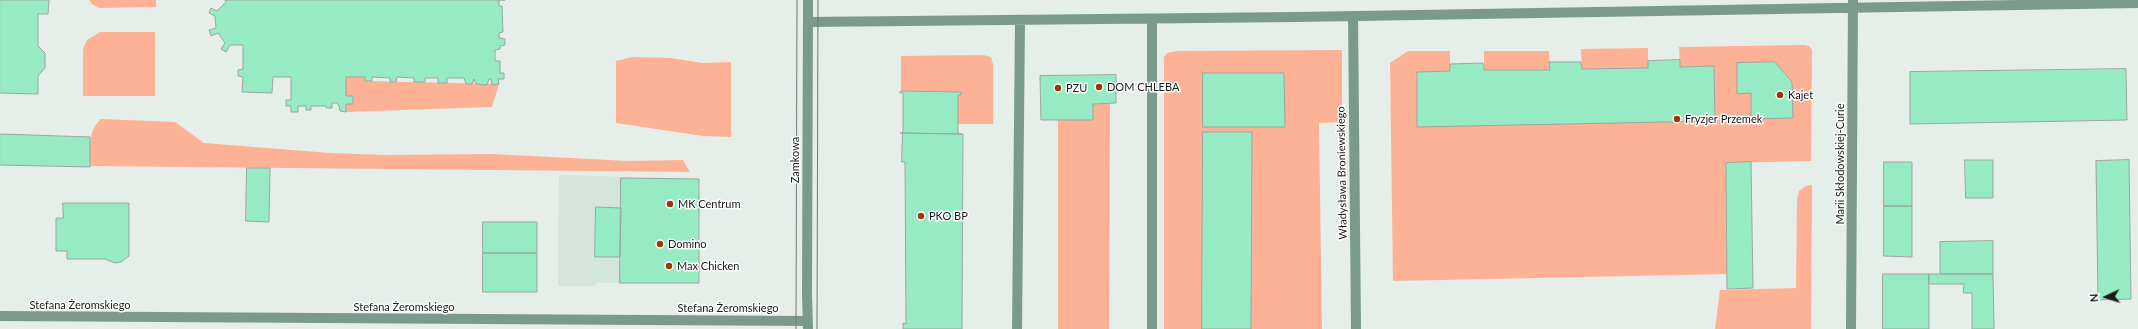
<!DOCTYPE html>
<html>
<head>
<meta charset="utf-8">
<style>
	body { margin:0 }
	#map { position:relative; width:2138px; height:329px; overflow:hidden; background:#e5eee9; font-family:Lato,sans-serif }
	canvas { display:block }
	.north { position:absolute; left:2086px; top:277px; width:40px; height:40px; -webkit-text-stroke:3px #fff; paint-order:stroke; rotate:266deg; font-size:11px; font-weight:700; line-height:16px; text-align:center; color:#161a18 }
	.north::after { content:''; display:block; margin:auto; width:14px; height:18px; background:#161a18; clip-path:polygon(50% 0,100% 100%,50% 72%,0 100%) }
</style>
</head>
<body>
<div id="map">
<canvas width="2138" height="329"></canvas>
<div class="north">N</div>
</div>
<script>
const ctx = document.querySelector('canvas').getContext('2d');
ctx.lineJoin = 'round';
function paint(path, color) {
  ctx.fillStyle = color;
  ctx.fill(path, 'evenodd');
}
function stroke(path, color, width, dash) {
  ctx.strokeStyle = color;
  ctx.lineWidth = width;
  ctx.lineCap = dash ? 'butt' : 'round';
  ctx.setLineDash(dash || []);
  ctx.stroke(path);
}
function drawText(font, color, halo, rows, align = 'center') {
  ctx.font = font + ' Lato,sans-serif';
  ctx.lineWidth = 3;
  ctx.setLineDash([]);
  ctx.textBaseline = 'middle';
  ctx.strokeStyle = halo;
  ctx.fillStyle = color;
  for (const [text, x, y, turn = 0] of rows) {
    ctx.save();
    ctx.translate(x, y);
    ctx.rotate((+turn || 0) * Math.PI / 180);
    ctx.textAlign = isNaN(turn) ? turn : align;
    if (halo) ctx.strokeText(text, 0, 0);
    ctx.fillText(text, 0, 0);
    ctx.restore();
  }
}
paint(new Path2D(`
	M559 175 699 179V283H597L595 286H558Z`), '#d4e5dc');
paint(new Path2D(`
	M89 0H156V7L99 8 92 4Z
	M100 32H155V96H83V49L87 40Z
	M1804 45 1809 46 1812 50 1811 161 1726 163 1727 274 1393 281 1390 63 1408 51H1450V71L1417 72 1418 126 1715 121 1714 66 1680 67 1679 47Z
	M1648 48V68L1582 69 1581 49Z
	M1342 50V122L1319 123 1322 329H1251V132H1203L1202 329H1164V57L1167 53 1177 51ZM1203 73H1284L1285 127H1203Z
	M1484 51H1549L1550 70H1484Z
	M983 55 991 57 993 64V124H958V95H961V92L901 91V56Z
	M633 57 671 58 702 63 731 62V137L703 136 616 123V61Z
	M346 77H365V81L499 84 492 107 346 112V104H353V96H346Z
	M1093 104H1110L1109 329H1058V120Z
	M101 119 175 122 204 143 330 153 385 155 492 154 628 161 683 160 690 172 90 166C90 149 87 132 101 119Z
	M1812 185 1811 329H1715L1720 290 1796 288 1797 199 1799 191 1806 186Z`), '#feb295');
const building = new Path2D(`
	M0 0H49L48 14H38V46L45 53V68L38 76V94L0 93Z
	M225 0H505H499V6H502L503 32 499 33V38L505 39V45L500 46V49L495 50V61H500V73H504V79H498L499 84 492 85 491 79H489L487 85 476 84 474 79 472 84H466L464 78H447V83H438V78H425V82H414V78L397 77 396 82H390V78L372 77V81H365V77H346V96H353V104H346V112L340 111 339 106 337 103H332V108H326V106H311V110H306V106H298V112H291V106H286V100H291V77H273L272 93 242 92 243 77 238 76V70L243 69V45H230L226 52 221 49 225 43 218 33 211 36 209 30 216 28 215 16 209 13 211 8 217 11 226 2Z
	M1680 60V67L1714 66 1715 121 1417 127V72L1450 71V64L1483 63 1484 70H1550L1549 62H1581L1582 69 1648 68V61Z
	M1775 62 1792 82 1793 118 1751 119V93L1737 94V63Z
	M2126 69 2127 120 1910 124V72Z
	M1203 73H1284L1285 127H1203Z
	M1116 75V103L1093 104V120H1041L1040 76Z
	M901 91 961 92V95H958V133L961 134 900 133 903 132V93H900Z
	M1203 132H1252L1251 329H1202Z
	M903 133 963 134 962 329H903V323L906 324 905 162H902Z
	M0 134 90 137V167L0 165Z
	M1965 160H1993V198H1966Z
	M2129 160 2131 299 2098 300 2096 161Z
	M1751 162 1753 288 1727 289 1726 163Z
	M1884 162H1912V206H1884Z
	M247 168H270L269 222 246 221Z
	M621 178 699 179V283H620Z
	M63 203H129V256L121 262 115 263 105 259H67V251H56V218H63Z
	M1884 206H1912V257L1884 256Z
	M596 207 621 208 620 257H595Z
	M483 222H537V253H483Z
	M1993 241V274H1940V242Z
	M483 253H537V292H483Z
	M1883 274H1929V329H1883Z
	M1929 274H1993L1994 329H1972V293H1963L1964 284H1929Z`);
paint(building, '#96ebc4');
stroke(building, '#9ca5a1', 1);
stroke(new Path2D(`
	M1353 16 1356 329
	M808 22 1297 17 2138 3
	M0 316 807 321
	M1017 329 1020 20
	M1152 329V19
	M1851 329 1853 0`), '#7a9b8b', 10);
stroke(new Path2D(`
	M808 0 807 294 808 329`), '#7a9b8b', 10);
stroke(new Path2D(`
	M796 329 797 0
	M817 329 818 0`), '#737976', 1);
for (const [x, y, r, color] of [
	[1099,87,4,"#9d3905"],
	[1058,88,4,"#9d3905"],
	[1780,95,4,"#9d3905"],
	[1677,119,4,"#9d3905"],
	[670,204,4,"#9d3905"],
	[921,216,4,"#9d3905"],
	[660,244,4,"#9d3905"],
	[669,266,4,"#9d3905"]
]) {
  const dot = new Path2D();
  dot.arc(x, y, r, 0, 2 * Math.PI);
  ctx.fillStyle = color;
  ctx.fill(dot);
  stroke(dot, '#fff', 1.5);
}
drawText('11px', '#161a18', '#fff', [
	["DOM CHLEBA",1107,87],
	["PZU",1066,88],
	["Kajet",1788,95],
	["Fryzjer Przemek",1685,119],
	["MK Centrum",678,204],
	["PKO BP",929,216],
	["Domino",668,244],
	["Max Chicken",677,266]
], 'left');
drawText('11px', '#161a18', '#fff', [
	["Zamkowa",795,160,-90],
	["Marii Skłodowskiej-Curie",1840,164,-90],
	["Władysława Broniewskiego",1342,173,-91],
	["Stefana Żeromskiego",80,305],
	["Stefana Żeromskiego",404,307],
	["Stefana Żeromskiego",728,308]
]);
</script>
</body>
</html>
